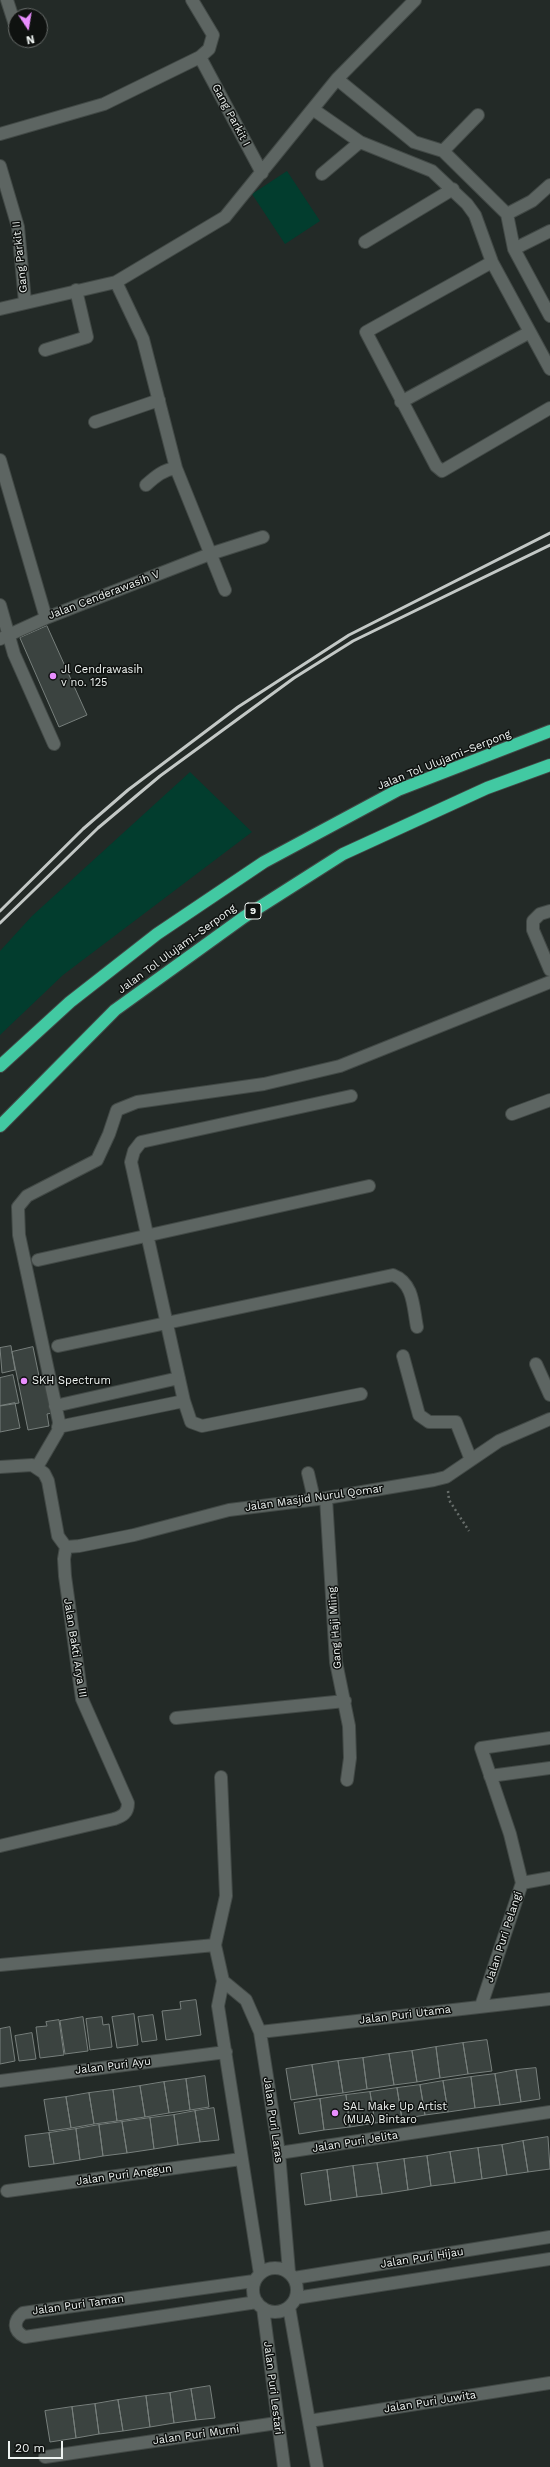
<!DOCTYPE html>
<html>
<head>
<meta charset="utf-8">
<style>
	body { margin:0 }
	#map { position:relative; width:550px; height:2467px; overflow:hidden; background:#232a27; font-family:"Work Sans",sans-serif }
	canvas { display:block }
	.north { position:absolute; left:8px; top:8px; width:40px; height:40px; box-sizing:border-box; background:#0f1210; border:1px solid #686c6a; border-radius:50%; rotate:168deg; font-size:11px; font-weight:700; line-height:16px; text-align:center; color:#eef3f1 }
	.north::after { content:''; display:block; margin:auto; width:14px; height:18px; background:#e98efe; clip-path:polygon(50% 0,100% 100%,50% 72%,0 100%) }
	.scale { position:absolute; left:8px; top:2441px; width:55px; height:18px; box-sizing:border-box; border:2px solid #eef3f1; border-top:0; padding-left:5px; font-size:12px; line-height:14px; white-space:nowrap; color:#eef3f1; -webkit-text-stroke:3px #0f1210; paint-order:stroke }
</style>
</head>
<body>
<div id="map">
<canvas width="550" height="2467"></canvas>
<div class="north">N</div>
<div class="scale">20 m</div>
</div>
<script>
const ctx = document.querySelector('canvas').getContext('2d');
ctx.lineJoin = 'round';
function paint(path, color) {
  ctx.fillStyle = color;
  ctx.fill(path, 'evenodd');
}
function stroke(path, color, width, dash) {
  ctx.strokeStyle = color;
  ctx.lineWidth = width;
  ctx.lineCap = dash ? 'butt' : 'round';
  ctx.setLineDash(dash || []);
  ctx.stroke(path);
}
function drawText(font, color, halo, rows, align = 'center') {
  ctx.font = font + ' "Work Sans",sans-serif';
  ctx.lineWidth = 3;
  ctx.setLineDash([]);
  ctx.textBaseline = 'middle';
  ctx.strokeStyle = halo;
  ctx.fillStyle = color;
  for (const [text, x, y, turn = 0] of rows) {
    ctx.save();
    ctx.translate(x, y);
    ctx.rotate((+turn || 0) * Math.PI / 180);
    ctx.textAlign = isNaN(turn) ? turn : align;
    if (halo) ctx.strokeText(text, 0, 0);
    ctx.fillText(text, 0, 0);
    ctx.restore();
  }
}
paint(new Path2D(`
	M287 171 320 221 285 244 252 194Z
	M190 772 252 832 63 975 0 1035V951L32 916Z`), '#023d2e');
const building = new Path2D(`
	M47 626 87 715 59 727 20 638Z
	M11 1346 15 1370 2 1373 0 1348Z
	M33 1347 39 1376 44 1375 52 1413 47 1414 49 1426 28 1430 12 1352Z
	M13 1375 19 1403 0 1406V1378Z
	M15 1403 20 1428 0 1432V1406Z
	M196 2000 201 2035 166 2040 162 2011 181 2009 180 2002Z
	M134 2014 138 2045 117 2048 112 2017Z
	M153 2015 157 2040 142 2042 138 2017Z
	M83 2017 88 2051 65 2054 60 2021Z
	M102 2017 103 2025 109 2024 112 2047 90 2050 86 2019Z
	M59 2020 64 2055 40 2058 36 2027 47 2026 46 2022Z
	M10 2027 15 2061 0 2064V2029Z
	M32 2033 36 2059 19 2061 15 2036Z
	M487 2040 492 2071 468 2074 463 2043Z
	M463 2043 468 2074 440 2078 436 2047Z
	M436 2047 440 2078 417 2082 412 2051Z
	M412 2051 417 2082 394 2085 389 2054Z
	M389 2054 394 2085 367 2089 363 2058Z
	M363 2058 367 2089 343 2093 338 2061Z
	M338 2061 343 2093 317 2096 312 2065Z
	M312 2065 317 2096 291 2100 286 2069Z
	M536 2068 540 2099 521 2102 516 2070Z
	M516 2070 521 2102 500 2105 495 2074Z
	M495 2074 500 2105 475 2108 471 2077Z
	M205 2076 209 2107 190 2110 186 2079Z
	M471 2077 475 2108 448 2112 443 2081Z
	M186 2079 190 2110 169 2113 164 2082Z
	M443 2081 448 2112 425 2115 420 2085Z
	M164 2082 169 2113 145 2117 140 2086Z
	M420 2085 425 2115 402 2119 397 2088Z
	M140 2086 145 2117 117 2121 113 2090Z
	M397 2088 402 2119 375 2123 370 2092Z
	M113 2090 117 2121 94 2124 89 2093Z
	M370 2092 375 2123 350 2127 346 2095Z
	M89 2093 94 2124 71 2128 66 2097Z
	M346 2095 350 2127 324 2130 320 2099Z
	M66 2097 71 2128 49 2131 44 2100Z
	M320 2099 324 2130 299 2134 294 2103Z
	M214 2108 219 2140 200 2142 195 2111Z
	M195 2111 200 2142 178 2145 174 2115Z
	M174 2115 178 2145 154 2149 150 2118Z
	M150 2118 154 2149 127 2153 122 2122Z
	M122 2122 127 2153 103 2156 99 2125Z
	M99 2125 103 2156 80 2160 76 2129Z
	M76 2129 80 2160 54 2164 49 2133Z
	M49 2133 54 2164 29 2167 25 2136Z
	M548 2137 550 2169 528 2172 523 2141Z
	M523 2141 528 2172 507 2175 502 2145Z
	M502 2145 507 2175 482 2179 478 2148Z
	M478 2148 482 2179 455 2183 450 2152Z
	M450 2152 455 2183 431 2186 427 2156Z
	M427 2156 431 2186 408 2190 404 2159Z
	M404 2159 408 2190 382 2194 377 2163Z
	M377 2163 382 2194 357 2197 353 2166Z
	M353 2166 357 2197 331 2201 327 2170Z
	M327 2170 331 2201 305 2205 301 2174Z
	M210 2386 215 2418 196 2420 191 2389Z
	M191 2389 196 2420 174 2423 170 2393Z
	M170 2393 174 2423 150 2427 146 2396Z
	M146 2396 150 2427 123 2431 118 2400Z
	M118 2400 123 2431 99 2434 95 2404Z
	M95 2404 99 2434 76 2438 72 2407Z
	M72 2407 76 2438 50 2442 45 2411Z`);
paint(building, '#3b4340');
stroke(building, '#777f7c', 1);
const street = new Path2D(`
	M7 0 16 28
	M200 57 262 173
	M337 79 414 142 443 151 507 214 532 201 550 185
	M314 110 360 142 432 171 467 204 475 215 492 262 550 369
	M0 134 104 104 200 57 209 49 213 35 192 0
	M443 151 478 115
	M0 166 18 227 25 302
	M322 174 360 142
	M507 214 514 249 550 316
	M365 242 453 189
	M514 249 550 231
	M492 262 366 332 436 466 442 471 550 408
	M116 282 143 339 176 468 225 590
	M0 309 116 282 225 217 337 79 415 0
	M45 350 87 337 76 290
	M401 402 530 332
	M95 422 159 400
	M0 460 46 618
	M146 485C156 476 163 470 176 468
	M0 605 14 654 54 744
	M0 639 46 618 210 554 263 537
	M550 911 540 914 533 921V930L550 970
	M512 1114 550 1100
	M38 1260 369 1186
	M58 1346 393 1275C414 1283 413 1307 417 1327
	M403 1356 419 1415 429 1422H456L471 1460
	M536 1364 550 1395
	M184 1401 131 1162 134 1151 141 1142 351 1096
	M55 1406 179 1378
	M58 1427 184 1401 191 1422 202 1426 361 1394
	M0 1467 32 1465 44 1473 48 1481 58 1536 66 1547
	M37 1467 58 1431 59 1422 19 1235 18 1207 27 1196 97 1160 109 1134 117 1110 137 1102 264 1084 340 1066 550 982
	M308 1473 314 1499
	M326 1498 336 1662 349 1726 350 1758 347 1780
	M66 1547 79 1546 134 1535 229 1510 326 1498 434 1480 446 1477 499 1441 550 1419
	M176 1718 345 1701
	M490 1776 550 1768
	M221 1777 226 1896 215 1945 223 1981 218 2006 260 2274
	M0 1846 114 1819C123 1816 128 1813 128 1803L82 1699 65 1576 64 1559 66 1547
	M522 1883 550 1878
	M0 1965 215 1945
	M223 1981 246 2000 260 2032 279 2153 289 2272
	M481 2006 522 1883 510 1834 481 1748 550 1738
	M260 2032 550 1999
	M0 2081 226 2052
	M279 2153 550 2112
	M7 2191 241 2159
	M253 2290a22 22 0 1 1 44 0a22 22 0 1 1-44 0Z
	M294 2278 550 2237
	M254 2281 23 2313C13 2321 13 2331 25 2337L257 2302
	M296 2298 550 2259
	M289 2307 317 2467
	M263 2308 284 2467
	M309 2421 550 2383
	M45 2457 277 2423`);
const highway = new Path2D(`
	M0 1066 70 1002 157 934 264 862 398 790 550 731
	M0 1126 115 1010 244 917 343 854 487 788 550 765`);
stroke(street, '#424946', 14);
stroke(highway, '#424946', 14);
stroke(new Path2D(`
	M448 1491 449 1500 469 1531`), '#676d6a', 2.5, [2, 3]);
stroke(street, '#5d6562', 12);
stroke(highway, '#42c9a2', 12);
stroke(new Path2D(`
	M0 911 83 829 128 790 238 707 349 635 550 533
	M0 923 98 828 160 776 294 678 353 641 550 545`), '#c3c8c6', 3);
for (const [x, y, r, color] of [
	[53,676,4,"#e98efe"],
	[24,1381,4,"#e98efe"],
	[335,2113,4,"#e98efe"]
]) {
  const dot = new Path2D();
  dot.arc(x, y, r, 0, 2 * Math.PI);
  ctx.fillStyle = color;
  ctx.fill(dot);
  stroke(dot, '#0f1210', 1.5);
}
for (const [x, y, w] of [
	[253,911,16]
]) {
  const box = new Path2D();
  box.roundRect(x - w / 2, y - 8, w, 16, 3);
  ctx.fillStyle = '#0f1210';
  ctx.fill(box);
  stroke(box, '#eef3f1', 1);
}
drawText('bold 10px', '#eef3f1', null, [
	["9",253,911]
]);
drawText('11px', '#eef3f1', '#0f1210', [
	["Gang Parkit I",231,115,62],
	["Gang Parkit II",20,257,-96],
	["Jalan Cenderawasih V",104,595,-21],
	["Jalan Tol Ulujami–Serpong",444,760,-22],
	["Jalan Tol Ulujami–Serpong",177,949,-36],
	["Jalan Masjid Nurul Qomar",314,1498,-8],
	["Gang Haji Miing",335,1628,-94],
	["Jalan Bakti Arya III",75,1648,81],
	["Jalan Puri Pelangi",504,1937,-72],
	["Jalan Puri Utama",405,2015,-7],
	["Jalan Puri Ayu",113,2066,-7],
	["Jalan Puri Laras",273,2120,82],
	["Jalan Puri Jelita",355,2142,-9],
	["Jalan Puri Anggun",124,2175,-8],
	["Jalan Puri Hijau",422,2258,-9],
	["Jalan Puri Taman",78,2305,-8],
	["Jalan Puri Lestari",273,2388,83],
	["Jalan Puri Juwita",430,2402,-9],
	["Jalan Puri Murni",196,2435,-8]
]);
drawText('11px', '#eef3f1', '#0f1210', [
	["Jl Cendrawasih",61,670],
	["v no. 125",61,683],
	["SKH Spectrum",32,1381],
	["SAL Make Up Artist",343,2107],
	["(MUA) Bintaro",343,2120]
], 'left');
</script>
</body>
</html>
